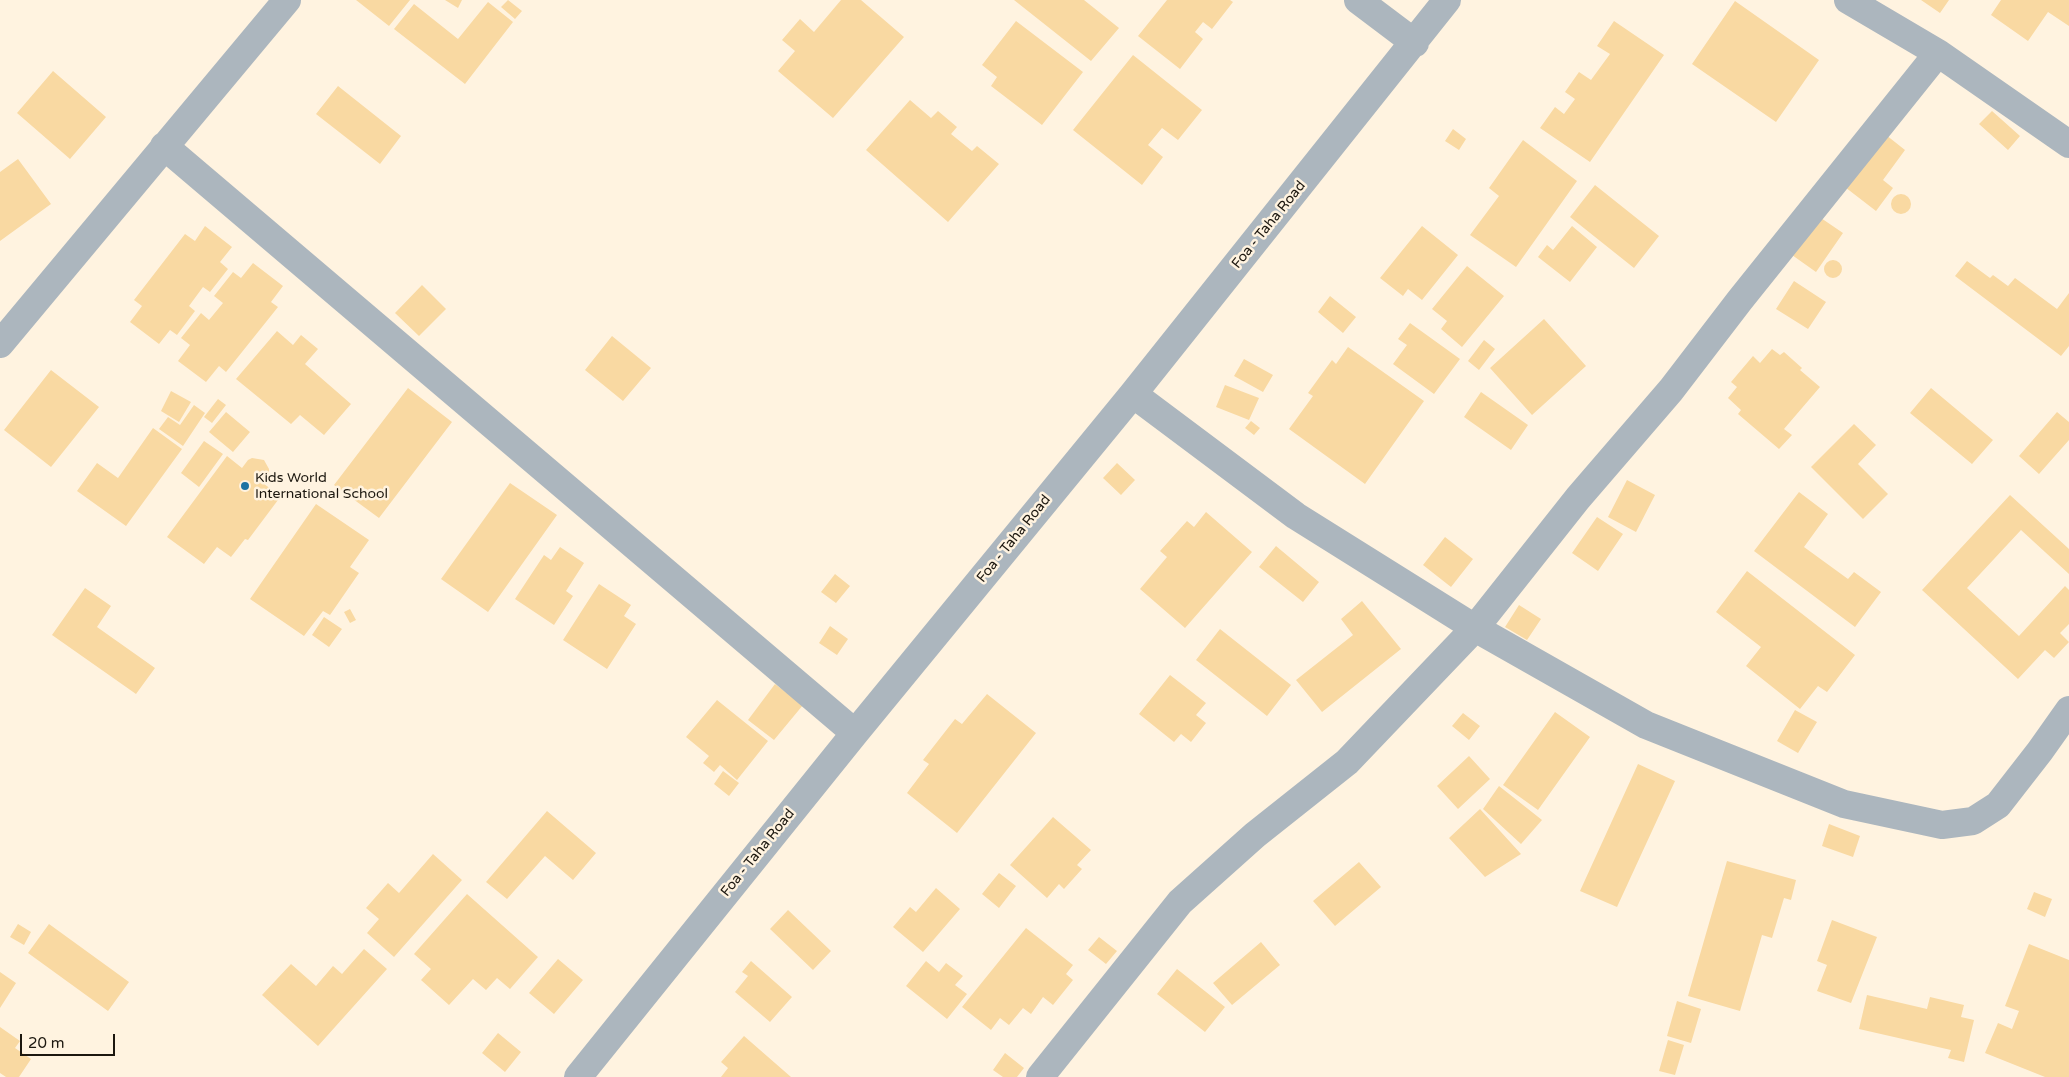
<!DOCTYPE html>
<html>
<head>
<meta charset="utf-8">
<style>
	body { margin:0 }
	#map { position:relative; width:2069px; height:1077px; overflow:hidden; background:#fff3e0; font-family:"Varela Round",sans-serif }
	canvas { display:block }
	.scale { position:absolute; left:20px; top:1034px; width:95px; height:22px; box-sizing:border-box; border:2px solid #1c170f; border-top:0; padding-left:6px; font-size:15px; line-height:18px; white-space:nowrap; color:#1c170f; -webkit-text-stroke:4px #fff3e0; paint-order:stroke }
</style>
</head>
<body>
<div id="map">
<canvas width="2069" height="1077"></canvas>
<div class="scale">20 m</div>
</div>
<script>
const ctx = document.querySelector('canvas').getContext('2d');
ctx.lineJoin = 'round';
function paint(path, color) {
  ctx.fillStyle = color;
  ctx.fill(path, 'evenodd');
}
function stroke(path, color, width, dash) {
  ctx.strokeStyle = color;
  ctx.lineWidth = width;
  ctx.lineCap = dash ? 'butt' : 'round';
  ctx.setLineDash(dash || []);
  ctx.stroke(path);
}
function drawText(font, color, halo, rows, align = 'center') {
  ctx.font = font + ' "Varela Round",sans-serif';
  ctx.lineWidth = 5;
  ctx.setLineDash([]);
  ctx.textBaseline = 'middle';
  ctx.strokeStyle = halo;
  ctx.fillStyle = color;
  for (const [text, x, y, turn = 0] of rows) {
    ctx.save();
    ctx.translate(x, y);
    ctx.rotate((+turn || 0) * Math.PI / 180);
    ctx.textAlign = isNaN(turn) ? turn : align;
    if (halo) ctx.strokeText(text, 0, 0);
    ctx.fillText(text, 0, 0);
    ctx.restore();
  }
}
paint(new Path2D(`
	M356 0H410L389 26Z
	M445 0H462L458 8Z
	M508 0 522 11 515 19 501 7Z
	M841 0H861L904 37 833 118 778 71 795 51 782 40 800 19 814 32Z
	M1014 0H1084L1119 28 1091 61Z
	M1167 0H1230L1233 2 1212 29 1203 22 1195 32 1203 39 1180 69 1138 36Z
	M1921 0H1949L1940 13Z
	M2001 0H2069V26L2048 12 2028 41 1991 15Z
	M1735 1 1819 60 1776 122 1692 64Z
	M488 2 513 22 465 84 394 29 414 4 458 39Z
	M1016 21 1083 72 1042 125 991 86 997 77 982 65Z
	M1614 21 1664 55 1590 162 1540 128 1555 107 1564 114 1575 99 1565 92 1579 72 1591 80 1610 54 1597 46Z
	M1133 55 1202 110 1178 140 1162 128 1148 145 1163 157 1142 185 1073 130Z
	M53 71 106 117 70 159 17 113Z
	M338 86 401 136 380 164 316 114Z
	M910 100 931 118 938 111 957 127 951 134 972 151 977 146 999 164 948 222 866 150Z
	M1992 111 2020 136 2008 150 1979 124Z
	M1453 129 1466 139 1459 150 1445 141Z
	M1881 131 1905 150 1883 180 1893 188 1876 211 1841 184Z
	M1523 140 1577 181 1516 267 1470 235 1499 196 1489 188Z
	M18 159 51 204 0 241V172Z
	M1595 185 1659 236 1634 268 1570 217Z
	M1891 204a10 10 0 1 1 20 0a10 10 0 1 1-20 0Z
	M1818 216 1843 233 1816 272 1792 255Z
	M205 226 232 247 220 262 228 269 210 292 203 287 189 306 195 311 177 335 170 330 159 344 130 322 142 306 134 300 185 234 195 241Z
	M1422 226 1458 255 1422 300 1408 289 1403 296 1380 278Z
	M1572 226 1597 247 1570 282 1538 257 1547 245 1553 250Z
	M1824 269a9 9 0 1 1 18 0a9 9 0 1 1-18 0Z
	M1967 261 1990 278 1993 275 2008 286 2015 278 2057 309 2069 293V346L2061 356 1955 276Z
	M253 263 283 286 271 302 278 307 226 372 219 366 206 382 178 361 190 345 181 338 201 313 209 320 223 303 214 296 233 272 241 278Z
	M1467 266 1504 296 1462 347 1441 329 1447 321 1432 309Z
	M1794 281 1826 302 1808 329 1776 309Z
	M422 285 446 309 419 336 395 313Z
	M1330 296 1356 317 1343 333 1318 312Z
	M1544 319 1586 366 1532 415 1490 368Z
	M1410 323 1460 359 1434 394 1393 364 1407 345 1398 339Z
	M277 331 293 345 301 335 318 349 305 364 351 404 324 435 300 415 291 424 236 379Z
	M612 336 651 368 623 401 585 370Z
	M1484 340 1495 349 1479 370 1468 361Z
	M1348 347 1424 401 1365 484 1289 429 1313 396 1308 393 1332 360 1336 364Z
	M1772 349 1780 355 1784 352 1802 368 1800 370 1820 387 1784 429 1792 435 1779 449 1738 414 1741 410 1728 398 1737 387 1731 382 1753 356 1760 363Z
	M1244 359 1273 375 1263 392 1234 376Z
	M51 370 99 407 51 467 4 430Z
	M1225 385 1259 398 1249 420 1216 407Z
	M408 388 452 422 379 518 334 485Z
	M1931 388 1993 440 1972 464 1910 413Z
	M171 391 191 402 179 422 161 411Z
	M1481 392 1528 425 1511 450 1464 417Z
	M218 399 226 405 212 423 204 417Z
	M194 405 205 413 183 446 159 429 168 417 180 425Z
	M226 412 250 432 233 452 209 432Z
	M2057 412 2069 422V440L2039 474 2019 456Z
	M1251 421 1260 428 1254 435 1245 428Z
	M1854 424 1876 445 1858 464 1888 494 1863 519 1811 467Z
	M153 428 182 449 126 526 77 491 97 463 118 478Z
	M204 441 223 454 199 487 181 473Z
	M227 456 242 468 248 460 252 458 264 460 269 469V476L264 484 281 496 248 540 245 539 231 557 217 547 204 564 167 537Z
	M1117 463 1135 480 1121 495 1103 478Z
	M1627 480 1655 495 1636 532 1608 517Z
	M510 483 557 515 488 612 441 579Z
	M1799 492 1828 514 1804 547 1848 579 1854 572 1881 592 1855 627 1754 551Z
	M2010 495 2069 549V574L2021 530 1967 588 2019 636 2065 586 2069 590V624L2060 633 2069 642 2054 658 2045 650 2018 679 1922 590Z
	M316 504 369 540 350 567 359 573 330 615 323 611 304 636 250 599Z
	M1206 512 1252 552 1185 628 1140 589 1167 557 1160 551 1187 521 1194 527Z
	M1597 517 1623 534 1598 571 1572 553Z
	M1445 537 1473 559 1451 587 1423 565Z
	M1276 546 1319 582 1303 602 1259 567Z
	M560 547 584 563 566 591 573 596 554 625 515 599 544 555 551 560Z
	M1747 571 1855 655 1827 692 1818 686 1800 709 1746 666 1761 647 1716 612Z
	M835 574 850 586 836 603 821 592Z
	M599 584 631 605 624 616 636 624 607 669 563 640Z
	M85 588 111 606 97 627 155 668 136 694 52 635Z
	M1362 601 1401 649 1322 712 1296 680 1353 635 1341 619Z
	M1519 605 1541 619 1527 640 1505 627Z
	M350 609 356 620 350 623 344 612Z
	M324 617 342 629 329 647 312 635Z
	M830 626 848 639 837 655 819 643Z
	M1220 629 1291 685 1267 716 1196 660Z
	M1170 675 1206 703 1196 715 1206 723 1191 742 1181 734 1174 742 1139 714Z
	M775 684 803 705 774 740 748 720Z
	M987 694 1036 733 957 833 907 793 929 764 923 760 955 719 962 724Z
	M717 700 768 741 737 780 720 765 714 772 703 763 709 756 686 737Z
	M1795 710 1817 722 1798 753 1777 741Z
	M1555 712 1590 737 1538 810 1503 785Z
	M1463 713 1480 726 1469 740 1452 726Z
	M1469 756 1490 779 1458 809 1437 786Z
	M1638 764 1675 781 1617 907 1580 891Z
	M723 771 739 783 729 796 714 784Z
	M1499 786 1542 820 1521 844 1483 809Z
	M1480 809 1521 854 1485 877 1449 838Z
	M547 811 596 853 573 880 545 856 507 899 486 882Z
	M1053 817 1091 850 1077 865 1082 869 1064 889 1059 884 1047 898 1010 865Z
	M1829 824 1860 836 1853 857 1822 846Z
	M433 854 462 880 394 957 367 933 379 919 366 908 388 883 399 893Z
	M1727 861 1796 880 1791 900 1784 898 1772 938 1762 935 1740 1011 1688 996Z
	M1359 862 1381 887 1335 926 1313 901Z
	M999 873 1016 886 999 908 982 894Z
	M936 888 960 909 923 952 893 927 910 907 916 912Z
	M2034 892 2052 899 2045 917 2027 909Z
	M467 894 538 957 510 989 497 978 486 990 473 979 449 1005 421 980 431 969 414 954Z
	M788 910 831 951 813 970 770 929Z
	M1832 920 1877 937 1851 1003 1817 991 1827 965 1817 961Z
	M18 924 31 932 24 945 10 937Z
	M49 924 129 982 108 1011 28 953Z
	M1026 928 1073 965 1066 974 1073 980 1053 1005 1043 997 1031 1014 1023 1008 1009 1025 1000 1018 991 1030 962 1007Z
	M1099 937 1117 951 1106 964 1088 950Z
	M1261 942 1280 965 1232 1005 1213 983Z
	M2029 944 2069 960V1077H2045L1985 1053 1998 1023 2012 1029 2019 1011 2005 1006Z
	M364 949 387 969 318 1046 262 995 291 964 316 986 333 966 342 974Z
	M558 959 583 980 554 1014 529 993Z
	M751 961 792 997 770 1022 735 992 748 976 742 972Z
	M926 961 939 972 946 963 963 976 955 985 967 994 947 1019 906 986Z
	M1177 969 1225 1007 1205 1032 1157 994Z
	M0 972 16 983 0 1008Z
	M1867 995 1927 1009 1930 997 1964 1005 1961 1017 1974 1020 1964 1062 1948 1058 1951 1050 1859 1029Z
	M1677 1001 1701 1009 1691 1043 1667 1036Z
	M0 1027 20 1041 15 1048 31 1059 19 1077H6L0 1073Z
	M498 1033 521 1052 505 1072 482 1053Z
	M744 1036 791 1077H721L728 1068 721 1062Z
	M1668 1040 1684 1045 1675 1075 1659 1071Z
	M1005 1053 1024 1068 1017 1077H1003L993 1070Z`), '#f9d9a2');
stroke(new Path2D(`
	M1358 0 1415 43
	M1848 0 1938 53 2069 144
	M164 146 855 733
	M0 344 287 0
	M1133 394 1296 516 1475 628 1646 725 1844 804 1942 825 1973 821 1998 805 2040 751 2069 710
	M578 1077 855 733 1133 394 1447 0
	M1040 1077 1180 902 1255 835 1347 762 1475 628 1578 498 1671 390 1740 300 1938 53`), '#acb6be', 28);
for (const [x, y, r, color] of [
	[245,486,5,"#1d73a3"]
]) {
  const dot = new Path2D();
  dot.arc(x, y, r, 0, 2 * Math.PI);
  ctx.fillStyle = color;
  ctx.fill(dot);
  stroke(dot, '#fff3e0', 2);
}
drawText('14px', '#1c170f', '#fff3e0', [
	["Foa - Taha Road",1269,225,-51],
	["Foa - Taha Road",1014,539,-51],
	["Foa - Taha Road",758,853,-51]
]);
drawText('14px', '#1c170f', '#fff3e0', [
	["Kids World",255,478],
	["International School",255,494]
], 'left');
</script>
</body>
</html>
